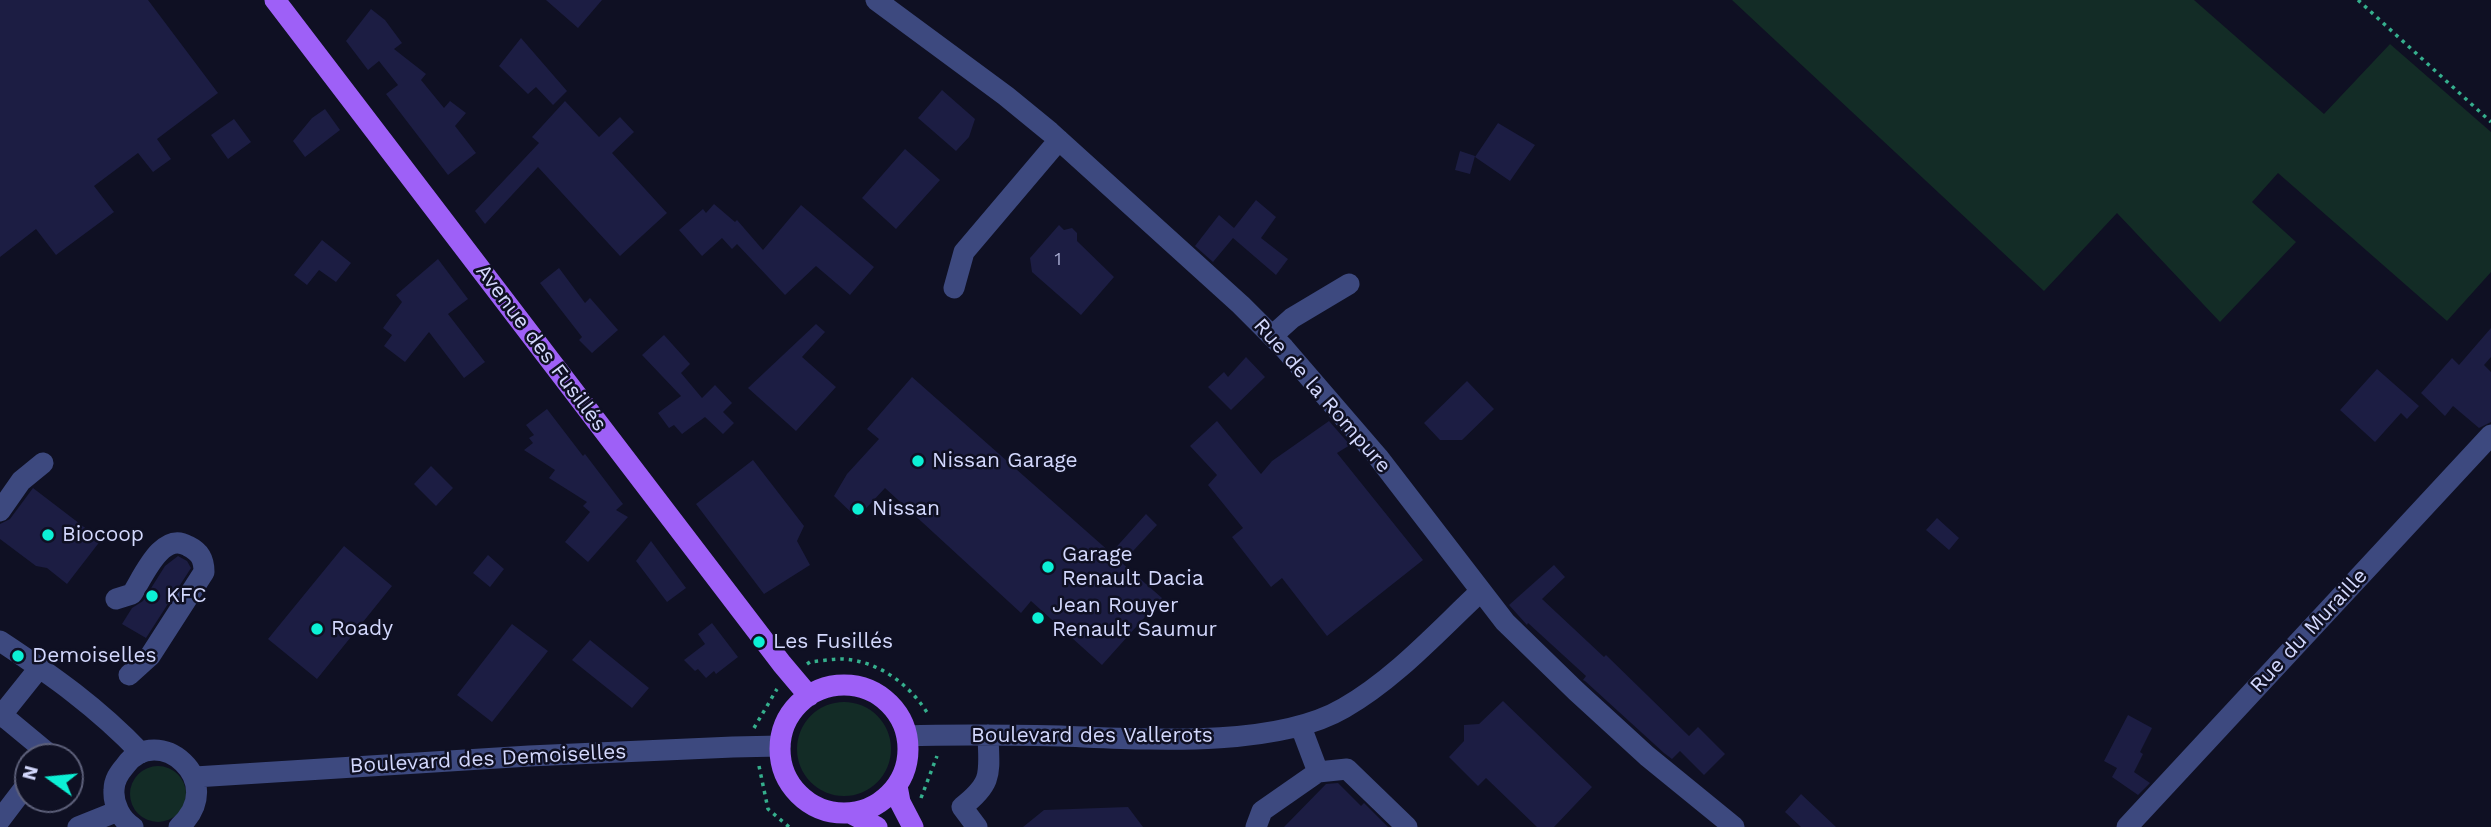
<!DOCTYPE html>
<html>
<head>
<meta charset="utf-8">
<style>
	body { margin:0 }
	#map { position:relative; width:2491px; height:827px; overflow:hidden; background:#0f1023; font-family:"Work Sans",sans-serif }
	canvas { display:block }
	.north { position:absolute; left:14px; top:743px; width:70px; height:70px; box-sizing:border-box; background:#0f1023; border:2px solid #5d607a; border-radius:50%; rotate:285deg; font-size:19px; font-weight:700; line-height:28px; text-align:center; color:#d3d8fd }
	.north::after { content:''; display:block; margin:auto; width:24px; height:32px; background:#0cf0d5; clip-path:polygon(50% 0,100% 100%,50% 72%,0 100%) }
</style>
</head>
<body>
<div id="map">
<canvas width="2491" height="827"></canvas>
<div class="north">N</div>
</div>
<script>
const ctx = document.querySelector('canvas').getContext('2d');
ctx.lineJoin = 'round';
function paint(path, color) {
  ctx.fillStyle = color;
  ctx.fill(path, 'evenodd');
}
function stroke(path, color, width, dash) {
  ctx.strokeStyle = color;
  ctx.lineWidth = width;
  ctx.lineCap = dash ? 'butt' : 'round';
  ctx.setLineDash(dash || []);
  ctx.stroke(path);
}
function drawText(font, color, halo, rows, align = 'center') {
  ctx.font = font + ' "Work Sans",sans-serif';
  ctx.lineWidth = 5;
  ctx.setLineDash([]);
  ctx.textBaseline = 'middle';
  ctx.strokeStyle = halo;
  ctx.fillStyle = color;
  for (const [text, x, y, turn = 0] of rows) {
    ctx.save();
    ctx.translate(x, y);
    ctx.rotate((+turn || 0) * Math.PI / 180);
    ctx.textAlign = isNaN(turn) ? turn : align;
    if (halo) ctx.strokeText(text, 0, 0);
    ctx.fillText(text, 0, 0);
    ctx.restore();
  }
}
paint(new Path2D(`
	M1732 0H2194L2324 114 2390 44 2491 132V272L2447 321 2278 173 2252 202 2296 242 2220 322 2117 213 2044 291Z
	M797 749a47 47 0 1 1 94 0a47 47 0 1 1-94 0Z
	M130 794a28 28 0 1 1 56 0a28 28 0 1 1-56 0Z`), '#132c26');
paint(new Path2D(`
	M0 0H148L218 93 157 139 171 159 153 172 138 153 94 186 114 212 56 255 36 229 0 257Z
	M546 0H602L578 28Z
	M371 9 385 20 402 43 394 49 426 74 421 80 444 108 450 101 466 113 455 126 476 153 448 175 386 94 398 85 379 61 368 70 346 41Z
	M521 38 567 91 553 105 536 87 528 94 499 66Z
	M942 90 975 119 969 137 956 151 918 118Z
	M565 101 599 137 620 117 634 132 612 153 667 213 620 256 538 167 485 224 475 211 539 143 532 137Z
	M325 109 340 130 305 157 293 141 312 118Z
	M234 119 251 142 228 159 211 135Z
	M1498 123 1535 145 1510 181 1475 157Z
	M905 149 940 180 896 229 862 198Z
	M1460 151 1475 156 1470 174 1455 170Z
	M1256 200 1276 217 1261 238 1288 259 1276 275 1233 238 1213 262 1195 246 1219 215 1234 228Z
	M714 204 735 222 737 220 763 250 801 205 874 267 850 295 816 266 785 295 737 244 732 249 722 238 702 256 679 230 703 209 706 213Z
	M1059 225 1064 230 1072 228 1077 233V241L1114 277 1081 315 1032 272 1030 258Z
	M322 240 351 263 336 282 319 270 307 285 294 275Z
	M438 259 468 299 448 314 485 362 464 378 429 332 405 362 384 346 392 335 383 328 402 302 396 295Z
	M559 268 585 303 590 298 618 330 592 353 579 340 582 337 540 283Z
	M816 324 825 332 802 357 836 387 796 431 748 388Z
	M2491 328V357L2484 365 2491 372V422L2479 428 2453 406 2445 416 2421 393 2452 358 2459 365Z
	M664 335 690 364 681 373 702 398 715 385 732 403 723 412 734 423 723 434 705 417 682 434 674 425 669 428 658 413 681 396 642 355Z
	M1246 357 1265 377 1231 410 1208 387 1224 372 1228 377Z
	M2377 369 2419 406 2407 419 2401 413 2375 442 2340 410Z
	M912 377 1111 553 1146 514 1157 525 1122 563 1162 598 1102 665 1031 601 1021 613 885 488 857 518 834 496 847 474 879 439 867 429Z
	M1467 381 1494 409 1462 440H1440L1424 423Z
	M547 409 583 456 585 454 623 504 616 510 628 517 588 562 565 542 590 512 583 506 587 502 549 478 555 470 524 450 533 443 529 438 534 435 526 425Z
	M1217 421 1261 474 1272 461 1329 421 1350 445 1337 453 1423 560 1327 636 1282 578 1271 587 1232 537 1243 528 1208 485 1217 475 1190 446Z
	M753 460 804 526 797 541 810 565 764 594 696 504Z
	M431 466 453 488 436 506 414 484Z
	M33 488 101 540 67 584 47 568 36 566 0 539V524L10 519Z
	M1937 518 1959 538 1949 550 1926 530Z
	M651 541 686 588 667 602 636 561Z
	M344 546 392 586 317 679 268 639Z
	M488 555 504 569 490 587 473 573Z
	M178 556 187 561 191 568 146 638 122 624 132 608 143 601 165 566Z
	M1554 565 1565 577 1542 599 1604 657 1606 655 1689 736 1698 727 1725 754 1704 775 1680 751 1672 759 1664 753 1585 681 1583 680 1586 676 1528 623 1527 625 1509 605Z
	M712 623 738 657 716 674 714 671 706 678 698 669 695 671 684 660 705 644 698 634Z
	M512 624 548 651 492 722 457 695Z
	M590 640 649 688 632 708 572 660Z
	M1503 701 1592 787 1554 827H1537L1486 778 1478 786 1449 757 1464 741V725L1479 724Z
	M2128 715 2152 728 2140 752 2143 754 2134 772 2150 783 2138 795 2112 777 2117 768 2104 761Z
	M1338 783 1361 806 1364 803 1388 827H1284L1326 784Z
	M1801 794 1836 827H1801L1785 812Z
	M1128 807 1143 827H1023L1044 810Z`), '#1c1d43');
stroke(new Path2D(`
	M2358 0 2491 122
	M807 664 810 662C820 661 832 659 843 659 879 661 910 685 928 714
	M754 728 777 689
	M759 766 768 809 789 827
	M921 798 937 756`), '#35af8d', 3.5, [3.5, 5]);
stroke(new Path2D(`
	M876 0 1006 96 1050 132 1241 305 1284 348 1378 457 1505 622 1576 691 1647 756 1734 827
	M954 288 964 252 1059 140
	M1272 336 1292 318 1349 284
	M0 511 21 481 43 463
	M116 599 132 594C144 575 162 531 188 546 200 552 204 559 204 572L150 656 129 675
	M0 641C53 676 97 707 141 753
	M2 715 49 754 47 757
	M0 717 40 667
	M1301 727 1318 772
	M907 736C958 734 1010 735 1061 736 1141 739 1274 749 1344 708 1396 678 1437 632 1481 591
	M195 777 529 756 733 747 780 746
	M0 820 28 783
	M78 827 118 811
	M133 827C121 820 113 804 114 790 114 780 119 773 125 766 157 721 230 781 179 827
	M977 827 962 807C994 782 989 773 988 735
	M1256 827 1262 811 1318 772 1347 769 1407 827
	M2127 827 2491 435`), '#3d497f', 21);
stroke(new Path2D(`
	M275 0 782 664 809 696
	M780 749a64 64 0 1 1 128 0a64 64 0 1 1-128 0Z
	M897 786 900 802 913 827
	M850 813 877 827`), '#9e60f7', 21);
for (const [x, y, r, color] of [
	[918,461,7,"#0cf0d5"],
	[858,509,7,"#0cf0d5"],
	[48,535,7,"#0cf0d5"],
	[1048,567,7,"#0cf0d5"],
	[152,596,7,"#0cf0d5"],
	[1038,618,7,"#0cf0d5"],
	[317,629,7,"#0cf0d5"],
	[759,642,7,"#0cf0d5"],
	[18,656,7,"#0cf0d5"]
]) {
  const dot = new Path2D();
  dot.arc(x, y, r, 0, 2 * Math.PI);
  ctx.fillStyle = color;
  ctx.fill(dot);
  stroke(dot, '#0f1023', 2.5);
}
drawText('18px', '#a5a9ce', null, [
	["1",1058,260]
]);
drawText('21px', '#d3d8fd', '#0f1023', [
	["Avenue des Fusillés",541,348,53],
	["Rue de la Rompure",1322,396,49],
	["Rue du Muraille",2309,631,-47],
	["Boulevard des Vallerots",1092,736],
	["Boulevard des Demoiselles",488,759,-3]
]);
drawText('21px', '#d3d8fd', '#0f1023', [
	["Nissan Garage",932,461],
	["Nissan",872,509],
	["Biocoop",62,535],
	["Garage",1062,555],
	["Renault Dacia",1062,579],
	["KFC",166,596],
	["Jean Rouyer",1052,606],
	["Renault Saumur",1052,630],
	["Roady",331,629],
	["Les Fusillés",773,642],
	["Demoiselles",32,656]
], 'left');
</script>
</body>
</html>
